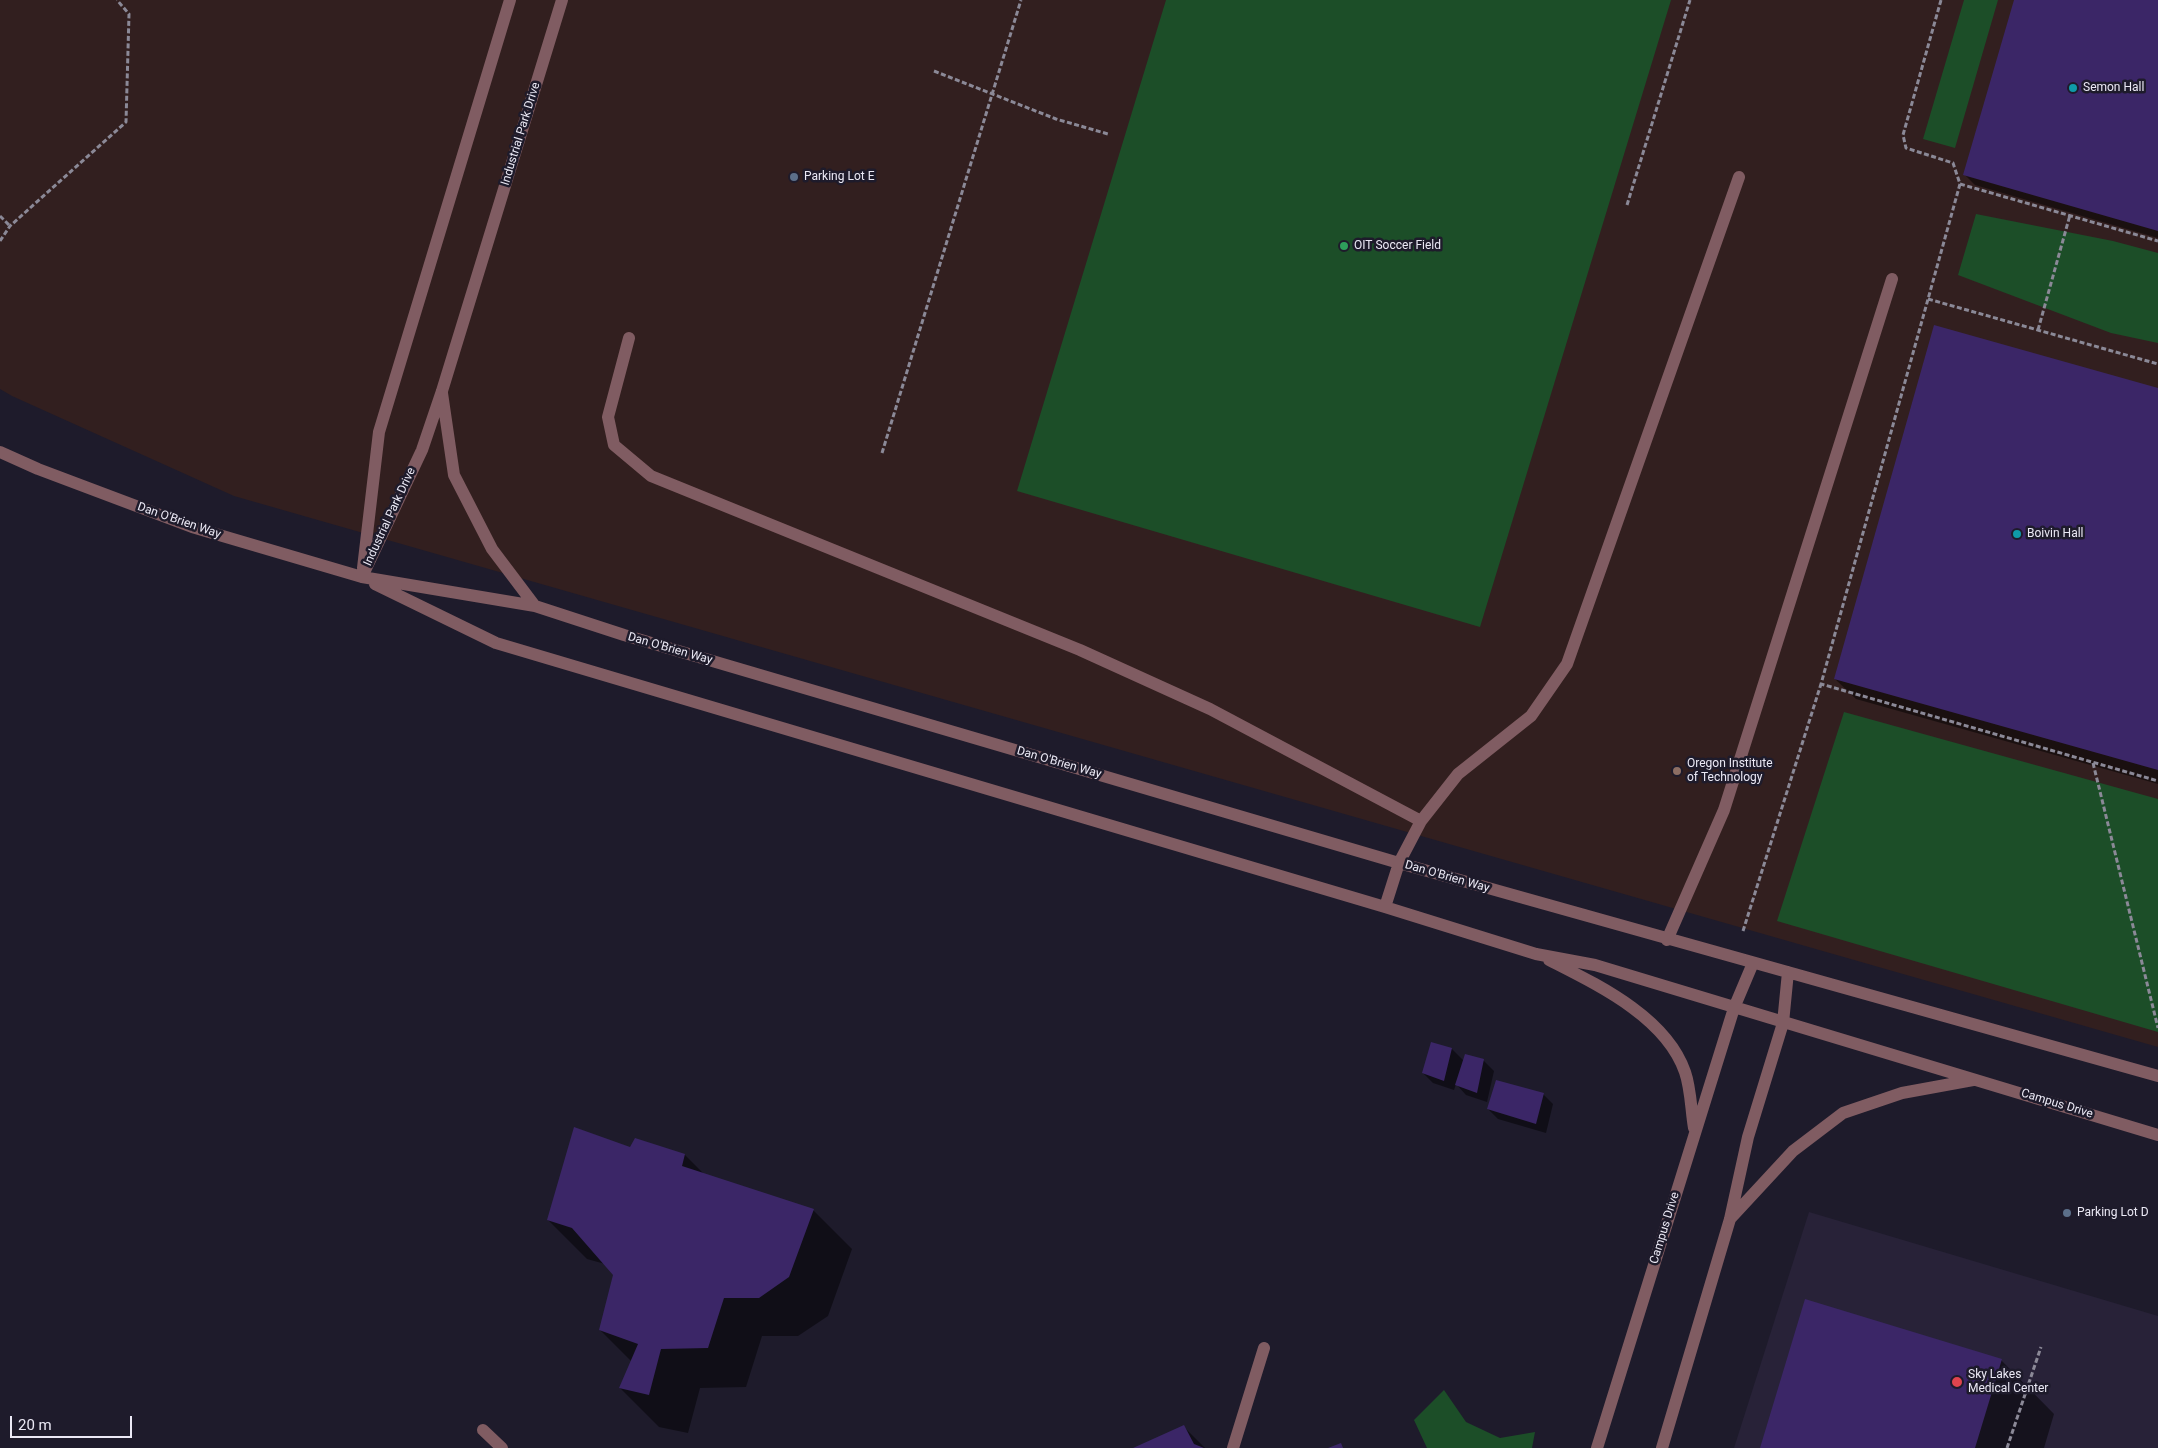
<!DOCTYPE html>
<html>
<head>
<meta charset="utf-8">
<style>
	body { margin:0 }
	#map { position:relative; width:2158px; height:1448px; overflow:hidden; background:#1e1b2b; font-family:Roboto,sans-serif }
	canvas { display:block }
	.scale { position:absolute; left:10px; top:1416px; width:122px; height:22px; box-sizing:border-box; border:2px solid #ebe9f5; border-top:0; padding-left:6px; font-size:15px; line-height:18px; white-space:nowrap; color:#ebe9f5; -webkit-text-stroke:4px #1e1b2b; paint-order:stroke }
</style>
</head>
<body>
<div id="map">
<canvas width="2158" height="1448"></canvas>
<div class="scale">20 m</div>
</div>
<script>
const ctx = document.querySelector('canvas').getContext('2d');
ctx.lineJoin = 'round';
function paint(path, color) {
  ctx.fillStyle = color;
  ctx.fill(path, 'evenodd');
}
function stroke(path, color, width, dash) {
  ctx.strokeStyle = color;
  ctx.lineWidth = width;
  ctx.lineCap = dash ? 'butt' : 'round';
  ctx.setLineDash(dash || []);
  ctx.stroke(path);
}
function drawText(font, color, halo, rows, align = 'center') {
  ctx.font = font + ' Roboto,sans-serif';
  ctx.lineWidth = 5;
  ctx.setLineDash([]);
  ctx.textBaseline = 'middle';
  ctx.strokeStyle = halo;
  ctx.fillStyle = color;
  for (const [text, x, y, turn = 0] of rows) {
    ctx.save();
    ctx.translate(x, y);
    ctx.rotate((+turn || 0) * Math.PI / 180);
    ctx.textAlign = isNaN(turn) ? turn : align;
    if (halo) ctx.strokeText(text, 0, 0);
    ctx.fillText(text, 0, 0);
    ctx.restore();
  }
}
paint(new Path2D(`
	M1809 1212 2158 1316V1448H1734Z`), '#282238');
paint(new Path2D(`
	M0 0H2158V1047L234 496 12 396 0 389Z`), '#321f1f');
paint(new Path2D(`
	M1166 0H1671L1480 627 1017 491Z
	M1964 0H1998L1955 148 1923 139Z
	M1976 214 2113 241 2158 253V343L2111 333 1958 275Z
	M1844 712 2158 799V1032L1777 921Z
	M1444 1390 1466 1422 1500 1438 1535 1432 1532 1448H1427L1414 1420Z`), '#1c4e28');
paint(new Path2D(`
	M2015 0H2158V238L1975 185 1965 175Z
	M2158 390V784L1856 699 1835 679Z
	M1432 1043 1452 1049 1464 1061H1484L1494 1071 1487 1102 1466 1095 1456 1084 1454 1090 1433 1083 1423 1073Z
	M1543 1094 1553 1104 1546 1133 1498 1119 1488 1109Z
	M630 1149 685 1155 704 1174 813 1210 852 1249 828 1316 798 1336H762L746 1387 700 1388 688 1433 659 1427 620 1388 632 1362 600 1330 614 1275 605 1264 587 1259 548 1220Z
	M2001 1360 2054 1414 2044 1448H1761Z
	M1184 1427 1205 1448H1136Z`), '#0007');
paint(new Path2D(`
	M2014 0H2158V231L1963 175Z
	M1934 325 2158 388V770L1834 679Z
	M1431 1042 1452 1048 1444 1081 1422 1073Z
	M1465 1054 1484 1059 1477 1093 1455 1085Z
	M1496 1080 1544 1093 1536 1124 1487 1109Z
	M574 1127 630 1147 635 1138 685 1154 682 1166 814 1209 789 1277 759 1298H724L708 1348 661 1349 649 1395 619 1388 638 1344 599 1330 613 1275 572 1228 547 1220Z
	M1805 1299 2002 1359 1975 1448H1760Z
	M1184 1425 1194 1444 1204 1448H1133Z
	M1341 1443 1343 1448H1328Z`), '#3b2667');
stroke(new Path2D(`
	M1941 0 1903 135 1906 148 1953 163 1960 184 1821 684 2158 781
	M934 71 1056 119 1108 134
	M1960 184 2158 241
	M1627 205 1690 0
	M0 216 10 226
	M0 241 10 226 126 122 129 14 117 0
	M1928 299 2158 364
	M2038 330 2070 215
	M882 453 1021 0
	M2093 763 2158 1028
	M1743 931 1821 684
	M2007 1448 2041 1347`), '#8b8997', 3, [5, 2.5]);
stroke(new Path2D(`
	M629 338 608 417 614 445 651 476 1080 650 1210 709 1421 821 1399 863 1385 907
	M442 393 454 475 492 549 535 606
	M0 452 38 469 192 527 362 577 535 606 624 635 1399 863 2158 1076
	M363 568 379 432 510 0
	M362 577 422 450 442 391 562 0
	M375 584 496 643 1385 907 1536 954 1595 965 2158 1135
	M1421 821 1458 774 1531 716 1567 664 1739 177
	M1667 940 1724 810 1892 279
	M1549 960C1598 985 1666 1017 1685 1072 1691 1089 1691 1111 1694 1128
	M1730 1219 1793 1151 1843 1113 1902 1093 1973 1080
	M483 1430 502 1448
	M1233 1448 1264 1348
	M1597 1448 1734 1008 1753 963
	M1662 1448 1730 1219 1748 1137 1783 1023 1788 972`), '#805c62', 12);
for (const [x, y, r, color] of [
	[2073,88,5,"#0f9aa8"],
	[794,177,5,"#5c6f8a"],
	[1344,246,5,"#2e9e5b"],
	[2017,534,5,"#0f9aa8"],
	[1677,771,5,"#8d6e63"],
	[2067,1213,5,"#5c6f8a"],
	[1957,1382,6,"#e0444e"]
]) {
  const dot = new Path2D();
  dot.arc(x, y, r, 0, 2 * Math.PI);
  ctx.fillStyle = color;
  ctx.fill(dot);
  stroke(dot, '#1e1b2b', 2);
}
drawText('12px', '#ebe9f5', '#1e1b2b', [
	["Semon Hall",2083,88],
	["Parking Lot E",804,177],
	["OIT Soccer Field",1354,246],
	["Boivin Hall",2027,534],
	["Oregon Institute",1687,764],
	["of Technology",1687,778],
	["Parking Lot D",2077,1213],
	["Sky Lakes",1968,1375],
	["Medical Center",1968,1389]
], 'left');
drawText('12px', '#ebe9f5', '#1e1b2b', [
	["Industrial Park Drive",521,134,-73],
	["Industrial Park Drive",390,517,-65],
	["Dan O'Brien Way",179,521,19],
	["Dan O'Brien Way",670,649,16],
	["Dan O'Brien Way",1059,763,16],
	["Dan O'Brien Way",1447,877,16],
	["Campus Drive",2057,1104,17],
	["Campus Drive",1665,1228,-73]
]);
</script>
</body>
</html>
